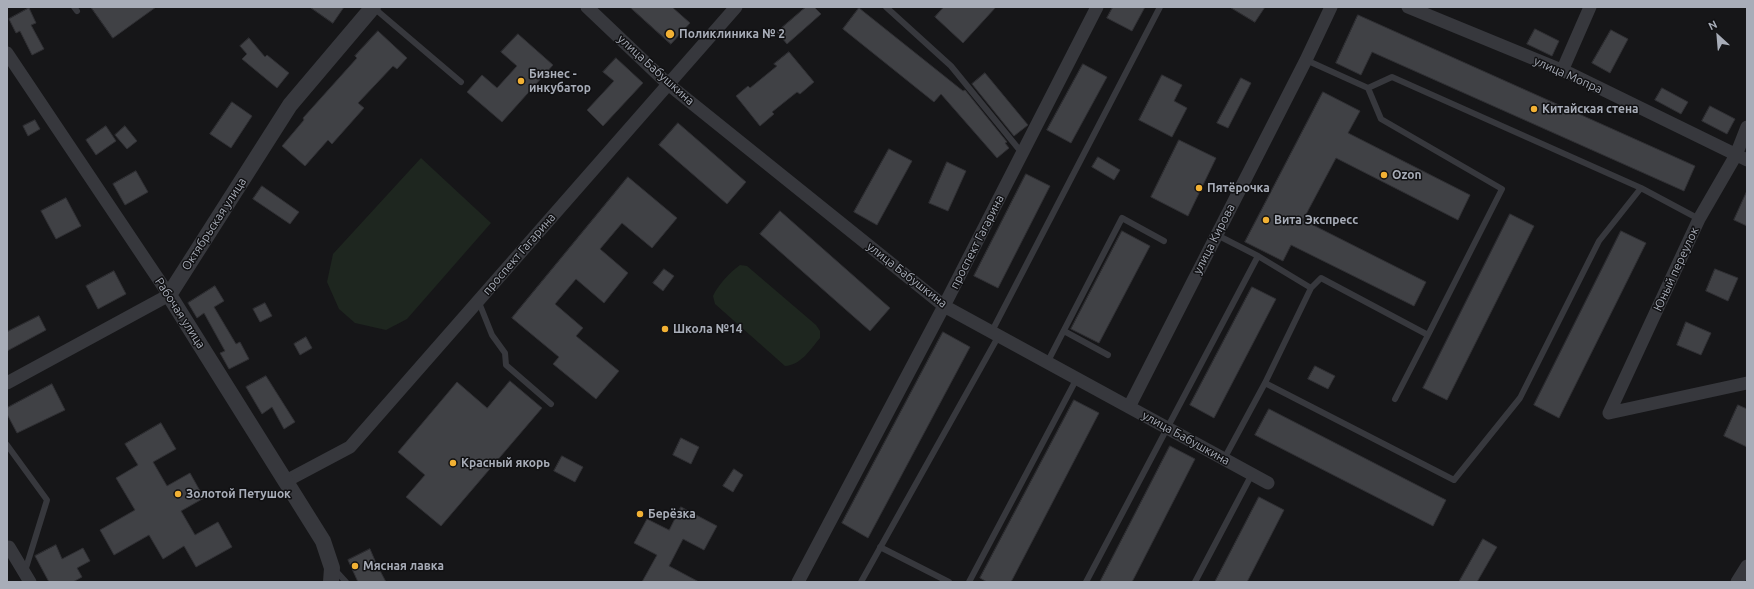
<!DOCTYPE html>
<html>
<head>
<meta charset="utf-8">
<style>
	body { margin:0 }
	#map { position:relative; width:1754px; height:589px; overflow:hidden; background:#161618; font-family:Ubuntu,sans-serif }
	canvas { display:block }
	.frame { position:absolute; inset:0; border:8px solid #a8adb8; pointer-events:none }
	.north { position:absolute; left:1698px; top:16px; width:40px; height:40px; -webkit-text-stroke:3px #111113; paint-order:stroke; rotate:334deg; font-size:11px; font-weight:700; line-height:16px; text-align:center; color:#a8adb8 }
	.north::after { content:''; display:block; margin:auto; width:14px; height:18px; background:#a8adb8; clip-path:polygon(50% 0,100% 100%,50% 72%,0 100%) }
</style>
</head>
<body>
<div id="map">
<canvas width="1754" height="589"></canvas>
<div class="frame"></div>
<div class="north">N</div>
</div>
<script>
const ctx = document.querySelector('canvas').getContext('2d');
ctx.lineJoin = 'round';
function paint(path, color) {
  ctx.fillStyle = color;
  ctx.fill(path, 'evenodd');
}
function stroke(path, color, width, dash) {
  ctx.strokeStyle = color;
  ctx.lineWidth = width;
  ctx.lineCap = dash ? 'butt' : 'round';
  ctx.setLineDash(dash || []);
  ctx.stroke(path);
}
function drawText(font, color, halo, rows, align = 'center') {
  ctx.font = font + ' Ubuntu,sans-serif';
  ctx.lineWidth = 3;
  ctx.setLineDash([]);
  ctx.textBaseline = 'middle';
  ctx.strokeStyle = halo;
  ctx.fillStyle = color;
  for (const [text, x, y, turn = 0] of rows) {
    ctx.save();
    ctx.translate(x, y);
    ctx.rotate((+turn || 0) * Math.PI / 180);
    ctx.textAlign = isNaN(turn) ? turn : align;
    if (halo) ctx.strokeText(text, 0, 0);
    ctx.fillText(text, 0, 0);
    ctx.restore();
  }
}
paint(new Path2D(`
	M421 158 491 223 407 319 386 330 355 323 339 309 327 282 333 254Z
	M740 265 747 266 816 325 820 331V338C810 350 801 365 785 366L715 304 713 296C718 285 730 272 740 265Z`), '#1e261f');
const building = new Path2D(`
	M91 7H156L113 38Z
	M310 7H344L333 23Z
	M630 7H672L690 23 671 44Z
	M806 7H814L821 14 787 44 777 32Z
	M944 7H996L963 43 935 17Z
	M1113 7H1145L1132 31 1107 18Z
	M1230 7H1265L1255 22Z
	M29 8 36 23 31 25 44 49 32 55 20 31 16 33 9 19Z
	M859 8 963 91 965 90 1007 142 1005 143 1009 148 997 158 941 94 934 102 843 29Z
	M1358 15 1695 166 1684 191 1372 52 1361 75 1336 63Z
	M1535 29 1559 41 1552 56 1527 44Z
	M1611 30 1628 39 1610 73 1592 63Z
	M378 31 407 58 397 69 393 66 358 103 364 108 332 144 328 140 305 166 282 146 304 120 303 118 357 58 355 56Z
	M518 34 553 65 502 122 467 92 482 75 497 88 517 66 501 52Z
	M249 38 265 57 267 55 289 73 277 88 242 59 247 54 240 46Z
	M789 52 814 82 800 94 797 92 772 112 774 114 760 126 736 96 748 86 750 88 777 66 774 64Z
	M616 58 643 83 603 126 587 110 614 81 603 72Z
	M1083 64 1107 77 1071 143 1047 130Z
	M985 73 1028 125 1014 136 972 84Z
	M1162 75 1182 85 1174 101 1187 108 1172 137 1139 120Z
	M1241 78 1251 83 1228 128 1217 123Z
	M1662 88 1688 102 1681 114 1655 100Z
	M1323 92 1360 111 1348 133 1470 195 1458 220 1336 158 1303 220 1426 282 1414 306 1291 245 1283 261 1245 242Z
	M232 102 252 116 231 148 210 134Z
	M1710 106 1735 119 1727 134 1702 121Z
	M35 120 40 129 28 136 23 126Z
	M678 123 746 182 727 204 659 145Z
	M106 126 116 141 96 155 86 140Z
	M125 126 137 141 127 149 115 135Z
	M1179 140 1216 158 1188 216 1151 197Z
	M889 149 912 161 877 225 854 212Z
	M1098 157 1120 170 1114 180 1092 167Z
	M947 162 966 171 948 211 929 203Z
	M136 171 148 192 125 205 113 184Z
	M1026 174 1050 186 998 288 974 276Z
	M628 177 677 218 652 248 622 223 600 249 628 273 604 303 576 279 555 304 583 328 576 336 619 371 596 399 553 364 559 357 512 318Z
	M262 186 299 212 290 224 253 199Z
	M1747 191V226L1734 220Z
	M66 198 81 226 56 239 41 211Z
	M780 211 890 308 870 331 760 234Z
	M1510 214 1534 226 1447 400 1423 388Z
	M1122 231 1150 246 1099 343 1071 329Z
	M1621 231 1646 243 1559 418 1534 405Z
	M664 269 674 276 663 291 653 283Z
	M1715 269 1738 278 1728 301 1706 291Z
	M114 271 126 294 98 309 86 286Z
	M215 286 224 301 214 307 236 344 240 342 249 359 229 369 220 353 225 351 204 313 197 318 188 303Z
	M1252 287 1276 299 1214 418 1190 405Z
	M265 303 272 316 260 322 253 309Z
	M39 316 46 330 7 351V332Z
	M1686 322 1711 333 1701 355 1677 345Z
	M943 332 970 347 868 538 842 523Z
	M306 337 312 348 300 355 294 344Z
	M1315 366 1335 376 1328 389 1308 379Z
	M266 376 295 422 284 429 272 407 262 414 246 387Z
	M510 381 542 408 441 526 406 497 425 475 398 452 457 382 487 408Z
	M52 384 65 410 17 433 7 414V408Z
	M1074 400 1099 413 1011 582H987L980 578Z
	M1738 405 1747 409V447L1724 436Z
	M1269 409 1446 500 1433 526 1255 435Z
	M161 423 176 449 153 462 167 486 190 473 204 498 181 511 195 535 218 522 232 547 196 567 184 546 163 559 149 535 114 555 100 530 135 510 116 478 138 465 125 444Z
	M681 438 699 447 691 464 673 455Z
	M1170 446 1195 459 1132 582H1100Z
	M562 456 583 467 575 482 554 471Z
	M734 469 743 475 733 492 723 486Z
	M1259 497 1284 510 1247 582H1215Z
	M681 507 717 526 704 550 683 539 669 566 699 582H642L657 555 634 543 647 519 669 530Z
	M1483 539 1497 547 1477 582H1459Z
	M56 545 62 559 83 548 90 561 77 568 82 577 73 582H49L35 556Z
	M370 549 376 563 386 582H358L348 560Z`);
paint(building, '#404145');
stroke(building, '#303034', 1);
stroke(new Path2D(`
	M74 7 77 11
	M886 7 951 66 1022 153
	M374 8 461 82
	M1306 60 1368 88 1381 119 1502 189 1428 335 1321 278 1311 288
	M1368 88 1392 77 1641 188 1699 219
	M1217 235 1258 256 1311 288 1265 383 1224 459
	M478 300 492 335 505 353 506 365 551 404
	M1064 331 1108 355
	M991 333 1160 7
	M1047 363 1122 218 1164 241
	M1265 383 1454 480 1520 398 1599 241 1641 188
	M1395 399 1428 335
	M7 445 47 500 25 571
	M880 547 949 582
	M335 570 346 582
	M861 582 998 337
	M969 582 1077 378
	M1086 582 1258 256
	M1195 582 1252 474`), '#37383d', 6);
stroke(new Path2D(`
	M587 7 668 84 944 306 1268 483
	M1408 7 1571 74 1747 160
	M7 53 169 295 7 383
	M1562 71 1590 7
	M1129 407 1306 60 1331 7
	M1609 413 1699 219 1736 155 1747 127
	M1609 413 1747 383
	M286 481 350 447 736 7
	M9 547 30 582
	M798 582 944 306 1097 7
	M1737 582 1747 566`), '#37383d', 13);
stroke(new Path2D(`
	M331 582 332 568 323 541 169 295 290 105 373 7`), '#37383d', 16);
for (const [x, y, r, color] of [
	[670,34,5,"#f2b134"],
	[521,81,4,"#f2b134"],
	[1534,109,4,"#f2b134"],
	[1384,175,4,"#f2b134"],
	[1199,188,4,"#f2b134"],
	[1266,220,4,"#f2b134"],
	[665,329,4,"#f2b134"],
	[453,463,4,"#f2b134"],
	[178,494,4,"#f2b134"],
	[640,514,4,"#f2b134"],
	[355,566,4,"#f2b134"]
]) {
  const dot = new Path2D();
  dot.arc(x, y, r, 0, 2 * Math.PI);
  ctx.fillStyle = color;
  ctx.fill(dot);
  stroke(dot, '#111113', 1.5);
}
drawText('bold 12px', '#a8adb8', '#111113', [
	["Поликлиника № 2",679,34],
	["Бизнес -",529,74],
	["инкубатор",529,88],
	["Китайская стена",1542,109],
	["Ozon",1392,175],
	["Пятёрочка",1207,188],
	["Вита Экспресс",1274,220],
	["Школа №14",673,329],
	["Красный якорь",461,463],
	["Золотой Петушок",186,494],
	["Берёзка",648,514],
	["Мясная лавка",363,566]
], 'left');
drawText('12px', '#a8adb8', '#111113', [
	["улица Бабушкина",656,70,42],
	["улица Мопра",1568,75,24],
	["Октябрьская улица",214,224,-57],
	["улица Кирова",1214,239,-63],
	["проспект Гагарина",977,242,-63],
	["проспект Гагарина",519,254,-49],
	["Юный переулок",1676,269,-65],
	["улица Бабушкина",907,275,38],
	["Рабочая улица",180,313,57],
	["улица Бабушкина",1186,438,29]
]);
</script>
</body>
</html>
